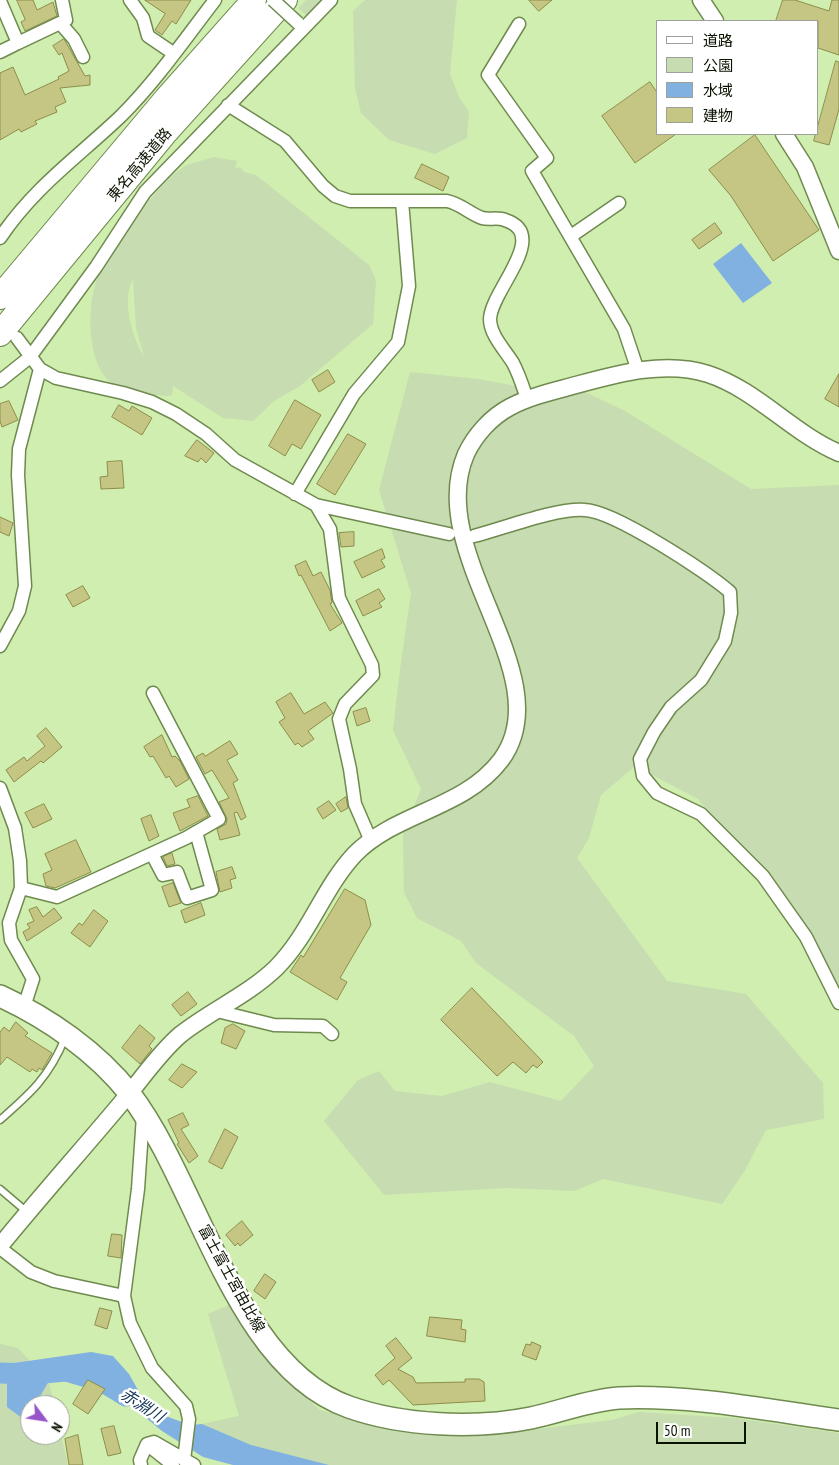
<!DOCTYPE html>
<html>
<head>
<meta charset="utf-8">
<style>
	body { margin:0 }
	#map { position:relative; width:839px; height:1465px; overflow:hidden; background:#d0eeaf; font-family:"PT Sans Narrow","Noto Sans JP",sans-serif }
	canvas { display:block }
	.legend { position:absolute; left:656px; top:20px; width:162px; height:115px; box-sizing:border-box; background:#fff; border:1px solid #9da199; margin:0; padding:6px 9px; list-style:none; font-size:15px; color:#0a1300 }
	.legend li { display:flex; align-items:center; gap:10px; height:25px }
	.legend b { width:25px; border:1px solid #9da199 }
	.north { position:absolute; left:20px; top:1395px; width:50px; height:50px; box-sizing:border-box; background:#fff; border:1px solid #9da199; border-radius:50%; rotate:121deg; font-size:14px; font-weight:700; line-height:20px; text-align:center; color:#0a1300 }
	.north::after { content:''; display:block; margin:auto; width:18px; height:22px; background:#9854c9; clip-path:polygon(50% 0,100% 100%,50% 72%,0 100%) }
	.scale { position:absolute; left:656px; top:1422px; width:90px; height:22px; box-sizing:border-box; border:2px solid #0a1300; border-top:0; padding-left:6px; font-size:15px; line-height:18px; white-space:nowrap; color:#0a1300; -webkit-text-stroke:4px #fff; paint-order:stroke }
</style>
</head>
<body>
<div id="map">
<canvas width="839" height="1465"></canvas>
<ul class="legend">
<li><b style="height:6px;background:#fff"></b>道路</li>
<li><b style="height:14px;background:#c7dcb0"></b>公園</li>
<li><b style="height:14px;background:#81b1e0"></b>水域</li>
<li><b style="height:14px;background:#c5c684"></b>建物</li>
</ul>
<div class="north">N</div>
<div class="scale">50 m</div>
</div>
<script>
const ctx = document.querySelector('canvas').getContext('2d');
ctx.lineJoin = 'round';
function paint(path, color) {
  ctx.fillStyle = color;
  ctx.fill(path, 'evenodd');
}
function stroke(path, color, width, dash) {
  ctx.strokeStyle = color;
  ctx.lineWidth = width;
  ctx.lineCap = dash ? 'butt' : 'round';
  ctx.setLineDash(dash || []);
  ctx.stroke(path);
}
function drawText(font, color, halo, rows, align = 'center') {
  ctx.font = font + ' "PT Sans Narrow","Noto Sans JP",sans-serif';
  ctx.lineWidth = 5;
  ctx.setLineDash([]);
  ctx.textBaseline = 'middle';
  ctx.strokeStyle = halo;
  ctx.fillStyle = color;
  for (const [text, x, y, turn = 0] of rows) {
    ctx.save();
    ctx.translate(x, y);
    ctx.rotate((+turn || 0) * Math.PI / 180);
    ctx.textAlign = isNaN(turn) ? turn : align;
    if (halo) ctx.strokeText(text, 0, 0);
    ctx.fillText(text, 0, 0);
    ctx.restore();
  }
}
paint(new Path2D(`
	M306 0H324L307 16 298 8Z
	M365 0H457L450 74 459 97 469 112 467 138 435 154 389 140 361 113 355 88 353 11Z
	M214 157 237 161 235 169 240 167 244 172 256 175 369 265 376 280 373 324 300 386 274 401 253 421 223 418 173 386 172 395 167 396C148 394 119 394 106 378 87 356 87 305 97 279 109 249 158 183 185 166 194 162 205 160 214 157ZM133 279 136 328 144 357C132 336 121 302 133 279Z
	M410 372 478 379 548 392 577 388 625 411 751 489 839 485V1000L769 884 698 799 635 766 601 795 589 838 577 858 667 981 746 994 823 1083 824 1119 766 1130 744 1172 722 1204 604 1179 574 1191 508 1188 384 1195 324 1121 358 1080 379 1071 395 1091 442 1096 490 1082 561 1101 594 1066 574 1036 476 963 461 941 417 918 404 892 403 834 421 789 393 730 400 669 411 593 379 490Z
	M229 1305 265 1358 320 1410 395 1430 478 1435 504 1433 612 1420 639 1412 734 1418 839 1433V1465H241L198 1452 202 1424 239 1416 208 1314Z
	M0 1344 18 1348 49 1382 54 1405H30V1435H60V1431L68 1465H0Z`), '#c7dcb0');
paint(new Path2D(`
	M741 243 772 283 743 303 713 264Z
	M91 1352 113 1356 129 1374 147 1406 163 1415 190 1425 202 1424 251 1445 329 1465H233L203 1457 162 1431 90 1372 57 1367 39 1398 30 1405V1408L22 1418 7 1407V1377L0 1379V1365Z`), '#81b1e0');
stroke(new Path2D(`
	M0 1373 32 1374 66 1371 103 1382 126 1396`), '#81b1e0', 21);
const building = new Path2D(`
	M17 0H33L37 10 53 2 57 16 25 31 21 22 25 20Z
	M145 0H191L176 24 172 21 162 35 155 30 165 14Z
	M529 0H552L539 11Z
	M783 0H795L829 11 832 0H839V55L818 48V21H776Z
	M64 39 85 76 90 75V85L60 88 66 102 55 107 57 112 35 121 37 124 21 132 19 129 0 140V73L13 67 25 95 59 79 58 77 69 71 62 53 59 55 53 46Z
	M836 61 839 62V109L829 145 814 141Z
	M650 82 658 94V134H676L635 163 602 116Z
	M755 135 819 230 773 261 731 196 709 170Z
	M422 164 449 177 443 191 415 178Z
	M715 223 722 233 699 249 692 240Z
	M328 370 335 382 319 392 312 380Z
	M839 374V407L825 399Z
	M295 400 321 415 301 449 292 444 285 456 269 446Z
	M9 401 18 420 2 427 0 421V404Z
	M119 405 129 411 132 406 152 418 142 435 112 417Z
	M348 434 366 444 335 495 317 484Z
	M197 440 214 453 206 463 201 458 198 462 185 456Z
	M122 461 124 488 101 489 100 477 108 476 107 462Z
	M0 517 13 523 9 536 0 532Z
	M354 532V546L341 547 339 533Z
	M382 549 385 558 381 560 385 567 362 578 354 562Z
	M306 561 313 576 321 572 330 590 332 603 330 604 342 623 330 631 301 575 299 576 295 566Z
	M83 586 90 598 73 607 66 595Z
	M379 589 385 599 379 603 382 607 363 616 356 601Z
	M291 693 304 714 325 702 333 713 308 731 314 739 302 747 298 743 295 745 279 722 285 718 276 702Z
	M366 708 370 721 357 726 353 712Z
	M46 728 62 747 43 763 41 761 14 782 6 770 24 757 27 761 45 746 37 736Z
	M162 735 172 757 175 756 180 761 189 779 176 787 169 776 166 778 153 756 150 757 144 747Z
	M230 741 238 754 227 760 238 780 233 783 246 817 241 820 237 812 234 813 240 835 220 840 217 829 226 824 227 819 219 802 229 798 212 770 205 774 196 757 203 753 205 756Z
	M198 796 208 816 180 831 173 813 190 807 187 800Z
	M346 797 348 808 341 812 336 804Z
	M329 801 336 810 323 819 317 809Z
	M44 804 52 819 33 828 25 813Z
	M151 815 159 836 149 841 141 819Z
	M76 840 91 872 55 888 46 886 43 874 52 870 45 854Z
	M172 853 175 864 167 866 163 857Z
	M232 867 236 878 230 880 232 888 220 892 216 872Z
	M173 883 181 903 169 907 162 887Z
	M345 889 365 900 371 925 340 978 347 982 337 1000 290 972 301 955 303 957Z
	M201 903 205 915 185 923 181 911Z
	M37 907 43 917 54 908 62 918 27 941 23 932 30 928 27 924 34 921 29 910Z
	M94 910 108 921 90 947 71 933 79 923 82 925Z
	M472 988 543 1062 537 1068 533 1065 526 1073 513 1062 497 1076 441 1020Z
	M188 992 197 1004 181 1016 172 1005Z
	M16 1022 28 1033 25 1036 52 1053 42 1070 39 1068 37 1072 32 1069 30 1072 7 1057 0 1065V1032L4 1027 9 1031Z
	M233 1024 245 1031 236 1049 221 1043 225 1028Z
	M140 1025 155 1038 149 1046 152 1049 140 1064 122 1048Z
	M182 1064 197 1072 182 1088 169 1080Z
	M183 1113 189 1125 181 1129 198 1156 189 1163 177 1144 179 1143 168 1120Z
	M225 1129 238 1137 222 1169 209 1162Z
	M242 1221 253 1235 240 1246 238 1243 235 1246 226 1235Z
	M112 1234 122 1235 121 1258 108 1256Z
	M265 1274 276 1282 265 1299 254 1291Z
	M100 1308 112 1311 107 1329 95 1325Z
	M430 1317 462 1320 461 1329 466 1330 465 1342 427 1336Z
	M396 1338 412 1358 398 1369 413 1377 416 1383 465 1382V1379H479L484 1382 485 1401 413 1405 389 1380 383 1385 375 1375 395 1358 386 1346Z
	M532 1342 541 1346 536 1360 522 1355 526 1344 530 1345Z
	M88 1380 105 1389 88 1414 73 1404Z
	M114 1426 121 1453 108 1456 101 1429Z
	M78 1435 83 1465H69L65 1439Z`);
paint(building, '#c5c684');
stroke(building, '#8d8d4a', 1);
const service = new Path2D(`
	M0 1120C31 1093 49 1077 65 1038
	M0 1189 27 1212`);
const minor = new Path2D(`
	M130 0 143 18 148 36 173 53
	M0 1 18 43 0 52
	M60 23 66 20 62 0
	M519 24 488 75 547 158 532 171 624 329 638 371
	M18 43 60 23 74 39 83 57
	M228 105 285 141 323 186 335 196 350 201H447C461 204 469 213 482 218 489 220 498 217 505 220 551 235 491 290 490 319 490 335 505 350 513 363 519 374 523 387 527 399
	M571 236 619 203
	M0 238C34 187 78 157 121 116 156 81 185 39 215 0
	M17 338 40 369 56 378 123 393 152 402 176 414 206 434 235 460 316 505 449 534
	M0 381 30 357 96 267 145 192 331 0
	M295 494 354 394 398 342 409 286 402 201
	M316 505 330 529 339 598 372 665 373 675 345 704 339 719 350 769 355 804 371 841
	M474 536C505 528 555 508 585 510 614 511 707 572 730 592L731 613 725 641 701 680 671 707 654 732 640 759 643 776 657 793 701 814 763 876 806 937 839 1003
	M0 646 19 611 25 586 18 475 19 449 40 369
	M0 788 15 828 20 861 21 888 9 923 11 940 33 979 24 1007
	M152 854 163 875 177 872 187 898 212 890 196 832
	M21 888 57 897 186 838 219 819 153 693
	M217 1011 274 1025 323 1026 332 1034
	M143 1116 138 1189 124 1296 130 1323 152 1368 186 1406 189 1419 184 1460
	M0 1248 31 1272 54 1281 124 1296
	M153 1449 173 1465
	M141 1465 140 1460 147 1444 154 1442 194 1465`);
const tertiary = new Path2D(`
	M701 0 715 21
	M784 134 805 167 839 251
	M0 1246C40 1197 82 1150 123 1101 141 1080 159 1053 180 1035 210 1011 248 995 276 968 310 934 323 888 355 854 396 812 464 809 501 760 563 676 423 554 466 454 475 435 491 417 510 407 527 398 546 393 565 388 610 376 662 359 708 374 757 390 792 433 839 453`);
const primary = new Path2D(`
	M0 996C48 1018 97 1052 130 1094 199 1184 235 1367 349 1407 402 1426 476 1429 531 1418 560 1412 589 1400 619 1398 692 1395 766 1410 839 1420`);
const motorway = new Path2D(`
	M0 297 166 99 254 0
	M0 334 166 132 285 0`);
stroke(service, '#6f8a4f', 9);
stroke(minor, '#6f8a4f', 15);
stroke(tertiary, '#6f8a4f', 19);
stroke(primary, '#6f8a4f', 24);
stroke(motorway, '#6f8a4f', 26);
stroke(service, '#fff', 6);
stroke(minor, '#fff', 12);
stroke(tertiary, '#fff', 16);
stroke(primary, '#fff', 21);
stroke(motorway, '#fff', 24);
const minorBridge = new Path2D(`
	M273 0 298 23`);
stroke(minorBridge, '#6f8a4f', 15, []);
stroke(minorBridge, '#fff', 12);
drawText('15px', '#0a1300', '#fff', [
	["東名高速道路",140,165,-50],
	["富士富士宮由比線",231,1279,61]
]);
drawText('italic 16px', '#113454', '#fff', [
	["赤淵川",142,1406,32]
]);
</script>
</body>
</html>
